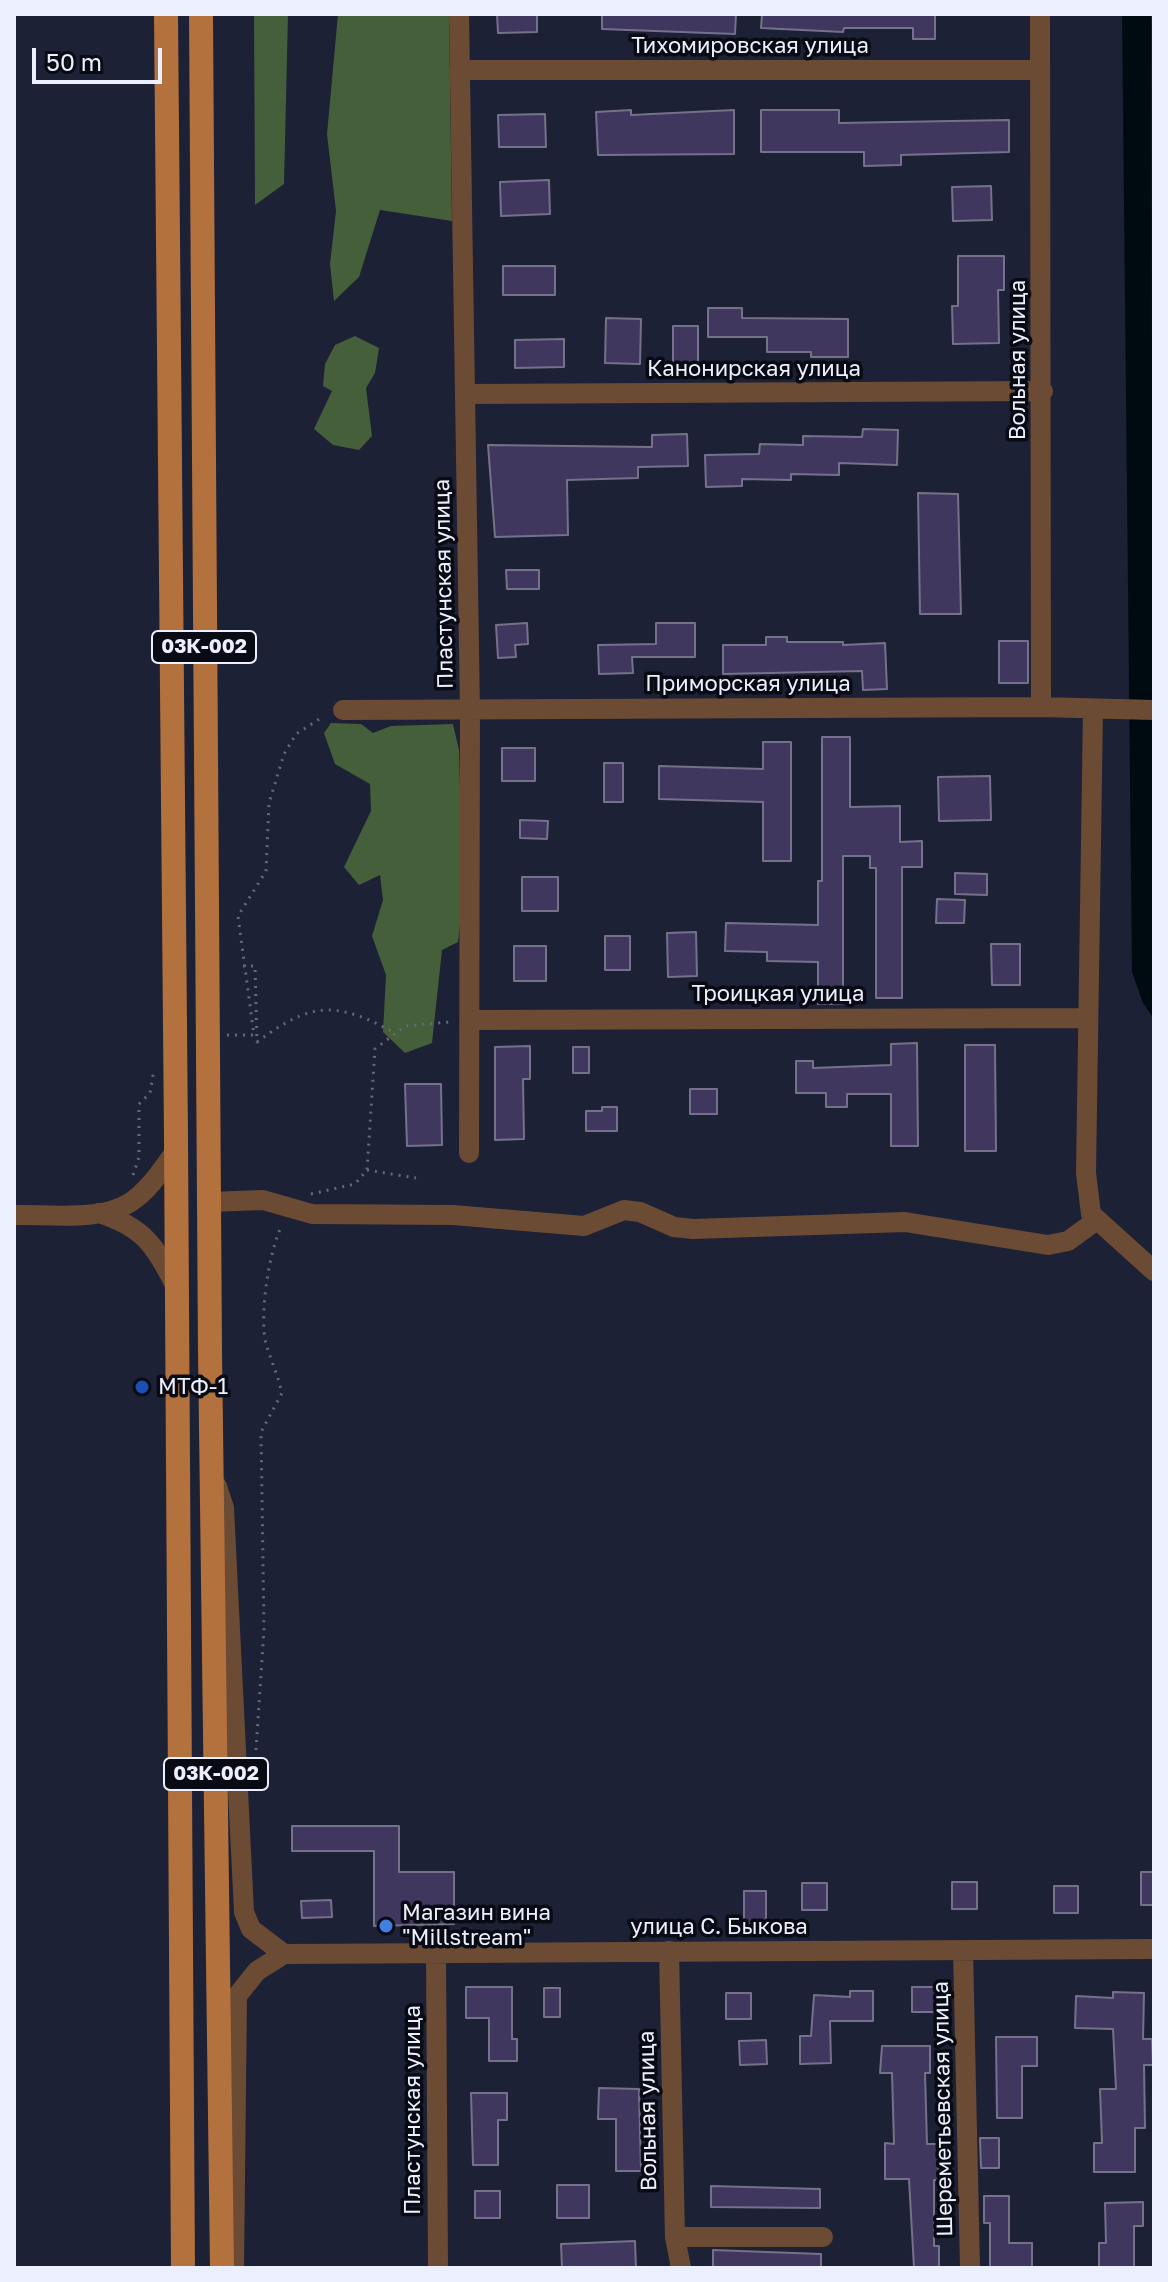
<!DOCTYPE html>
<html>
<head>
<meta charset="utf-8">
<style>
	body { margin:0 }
	#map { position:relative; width:1168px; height:2282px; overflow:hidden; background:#1c2135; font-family:"Golos Text",sans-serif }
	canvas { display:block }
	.frame { position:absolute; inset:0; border:16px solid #ecf0fe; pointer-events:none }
	.scale { position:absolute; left:32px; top:48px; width:130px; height:36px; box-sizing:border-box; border:4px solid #ecf0fe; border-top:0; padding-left:10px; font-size:24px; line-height:28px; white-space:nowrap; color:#ecf0fe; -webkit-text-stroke:6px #090b14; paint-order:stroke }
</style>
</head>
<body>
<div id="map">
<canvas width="1168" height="2282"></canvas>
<div class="frame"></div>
<div class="scale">50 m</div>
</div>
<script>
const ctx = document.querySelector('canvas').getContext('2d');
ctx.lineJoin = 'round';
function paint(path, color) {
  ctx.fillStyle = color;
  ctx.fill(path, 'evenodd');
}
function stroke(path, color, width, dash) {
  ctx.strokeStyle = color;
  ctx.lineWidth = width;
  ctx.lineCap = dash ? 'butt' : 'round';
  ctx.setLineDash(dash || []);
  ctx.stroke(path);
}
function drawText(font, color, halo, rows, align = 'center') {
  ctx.font = font + ' "Golos Text",sans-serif';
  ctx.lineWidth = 7;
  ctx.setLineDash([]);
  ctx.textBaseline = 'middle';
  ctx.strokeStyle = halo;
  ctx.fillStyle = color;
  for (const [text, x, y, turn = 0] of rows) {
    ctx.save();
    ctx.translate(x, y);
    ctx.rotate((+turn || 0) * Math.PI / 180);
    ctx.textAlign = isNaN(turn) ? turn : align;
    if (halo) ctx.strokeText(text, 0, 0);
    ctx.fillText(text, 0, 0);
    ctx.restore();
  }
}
paint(new Path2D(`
	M254 14H288L284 184 255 205Z
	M338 14H449L452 221 380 210 359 277 334 301 330 264 336 211 327 134Z
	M355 336 379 348 375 373 366 388 372 436 359 450 333 445 314 429 332 391 323 386 325 364 335 345Z
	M331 723 361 724 373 733 391 726 453 724 459 750 463 898 458 942 442 950 432 1043 405 1053 383 1032 386 975 372 936 383 900 380 875 359 885 344 867 371 811 370 784 335 764 324 733Z`), '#445f3a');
paint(new Path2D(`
	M1122 14H1151L1154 1019 1143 1003 1132 972Z`), '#000b11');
const building = new Path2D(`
	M497 14H537V32L498 33Z
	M602 14H736L735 34 602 29Z
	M762 14H935V39H913V28H844L843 32 761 28Z
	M631 110V115L734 110V154L598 155 596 112Z
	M761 110H839V123L1009 120V152L901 155V165L864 166V152H761Z
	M545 114 546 147H499L498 115Z
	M549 180 550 214 501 216 500 182Z
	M991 186 992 220 953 221 952 187Z
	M958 256H1004V290H998L999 343 953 344 952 306H958Z
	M503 266H555V295H503Z
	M708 308H742V318L848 319V357H811V352H767V337H708Z
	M606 318 641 319 640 364 605 363Z
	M673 326H698V366H673Z
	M564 339V367L515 368V340Z
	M863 429 898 430 897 465 839 463V475L791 474V480L742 479V486L706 487 705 455 759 454 760 444 803 445V436L862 437Z
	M687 434 688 466 638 467V478L567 480 568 535 495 537 488 445 652 447V435Z
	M918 493 958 494 961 614H920Z
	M506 570H539V589H507Z
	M527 623 528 644 515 645 516 657 498 658 496 625Z
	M656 623H695V657H632L633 673 599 674 598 645 656 644Z
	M766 637H787V642H843V645L885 643 887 689 863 690 862 671 723 674V645H766Z
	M999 641H1028V683H999Z
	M822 737H850V807L900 806V842L922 841V867H902V998H876V868H870V856H843V1004H818V962L767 961V952L725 951 726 923 818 925V881H822Z
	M763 742H791V861H763V802L659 799V766L763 769Z
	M502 748H535V781H502Z
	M604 763H623V802H604Z
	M990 776 991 820 939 821 938 777Z
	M520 820 548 821 547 839 520 838Z
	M955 873 987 874V895L955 894Z
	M522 877H558V911H522Z
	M937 899 965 900 964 923H936Z
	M696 932 697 976 668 977 667 933Z
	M605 936H630V970H605Z
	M991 944H1020V985H992Z
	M514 946H546V981H514Z
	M917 1043 918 1146H891V1094H847V1107H826V1093H796V1061H813V1068L891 1065V1044Z
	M965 1045H995L996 1151H965Z
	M530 1046V1079H523L524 1139 495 1140V1047Z
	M573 1047H589V1073H573Z
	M405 1084H441L442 1145 407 1146Z
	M690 1089H717V1114H690Z
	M602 1107H617V1131H586V1111H602Z
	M292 1826H399V1872H454V1924L374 1926V1851H292Z
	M1141 1872H1154V1905H1141Z
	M952 1882H977V1909H952Z
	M802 1883H827V1910H802Z
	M1054 1886H1078V1913H1054Z
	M744 1891H766V1924H744Z
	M331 1900 332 1917 302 1918 301 1901Z
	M466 1987H512V2039H517V2061H489V2018H466Z
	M912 1987H936V2012H912Z
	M544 1988H560V2017H544Z
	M850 1991H873V2021H830L831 2063 800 2064V2036H811L814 1995 850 1997Z
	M1113 1992 1144 1993 1143 2039H1152L1153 2065H1144L1145 2128H1135V2172H1094V2143H1102L1100 2089H1116L1113 2029 1075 2028 1076 1996 1113 1998Z
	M726 1993H751V2019H726Z
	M996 2037H1037V2066H1022V2118H997Z
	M766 2040 767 2064 740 2065 739 2041Z
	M882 2046H930V2073H925L927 2144H939L938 2180H934V2246H939V2268H914L909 2179H885V2143L894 2144 892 2073H880Z
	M599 2088 639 2089 641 2171H616V2119H598Z
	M471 2093H507V2120H498V2165H473Z
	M980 2138H999V2168H981Z
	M557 2185H589V2218H557Z
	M711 2186 820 2189V2208L711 2207Z
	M475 2191H500V2218H475Z
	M984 2196H1009V2243H1032V2268H990V2223H984Z
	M1143 2202V2226H1134V2268H1099V2243H1106L1105 2203Z
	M635 2241 636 2268H562L561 2244Z
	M713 2250 821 2254V2268H713Z`);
paint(building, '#3f375d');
stroke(building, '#75718b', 2);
stroke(new Path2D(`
	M243 966H255L257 1042C312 1001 336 1001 395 1033
	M227 1035H254L238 916 266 871 269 803 284 754 296 734 324 716
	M367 1170 416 1178
	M133 1175 139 1157V1104L150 1093 154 1069
	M311 1194 355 1184 367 1170 375 1049 405 1026 450 1022
	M256 1750 264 1629 261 1432 282 1393C278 1376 271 1360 266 1344 259 1315 269 1251 282 1225`), '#656a7c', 3, [2, 6]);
stroke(new Path2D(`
	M459 14 470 710 469 1153
	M1040 14 1041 707
	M459 70H1040
	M465 394 1043 391
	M1093 709 1086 1173 1091 1214 1154 1271
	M343 710 1041 707 1154 710
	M470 1020 1087 1018
	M209 1202 263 1200 312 1214 453 1215 584 1226 624 1210 640 1212 674 1227 693 1229 905 1222 1048 1245 1068 1241 1097 1220
	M99 1213C143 1227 155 1245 175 1285
	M14 1215C50 1214 105 1223 135 1199 151 1187 163 1168 175 1152
	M217 1486 224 1508 244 1912 251 1929 284 1954
	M963 1950 970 2268
	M669 1951 675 2237 681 2268
	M436 1953 438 2268
	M284 1954 1154 1949
	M675 2237H823
	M234 2268 237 1996 257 1971 284 1954`), '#6b4b33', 20);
stroke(new Path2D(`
	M166 14C176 765 177 1517 183 2268
	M201 14 210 1351 222 2268`), '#b3713e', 24);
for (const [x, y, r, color] of [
	[142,1387,8,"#1a4fb4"],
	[386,1926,8,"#3f7fe0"]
]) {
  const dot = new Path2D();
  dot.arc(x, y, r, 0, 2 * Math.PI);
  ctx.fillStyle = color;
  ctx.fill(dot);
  stroke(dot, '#090b14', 3);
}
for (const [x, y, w] of [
	[204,647,104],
	[216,1774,104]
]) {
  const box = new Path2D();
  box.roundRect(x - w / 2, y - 16, w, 32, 6);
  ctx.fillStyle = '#090b14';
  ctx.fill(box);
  stroke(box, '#ecf0fe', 2);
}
drawText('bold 20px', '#ecf0fe', null, [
	["03К-002",204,647],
	["03К-002",216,1774]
]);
drawText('22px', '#ecf0fe', '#090b14', [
	["Тихомировская улица",750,46],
	["Вольная улица",1018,360,-90],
	["Канонирская улица",754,369],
	["Пластунская улица",444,584,-91],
	["Приморская улица",748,684],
	["Троицкая улица",778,994],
	["улица С. Быкова",719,1927],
	["Шереметьевская улица",943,2109,-91],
	["Пластунская улица",413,2110,-90],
	["Вольная улица",648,2111,-91]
]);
drawText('22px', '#ecf0fe', '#090b14', [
	["МТФ-1",158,1387],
	["Магазин вина",402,1913],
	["\"Millstream\"",402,1938]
], 'left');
</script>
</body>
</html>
